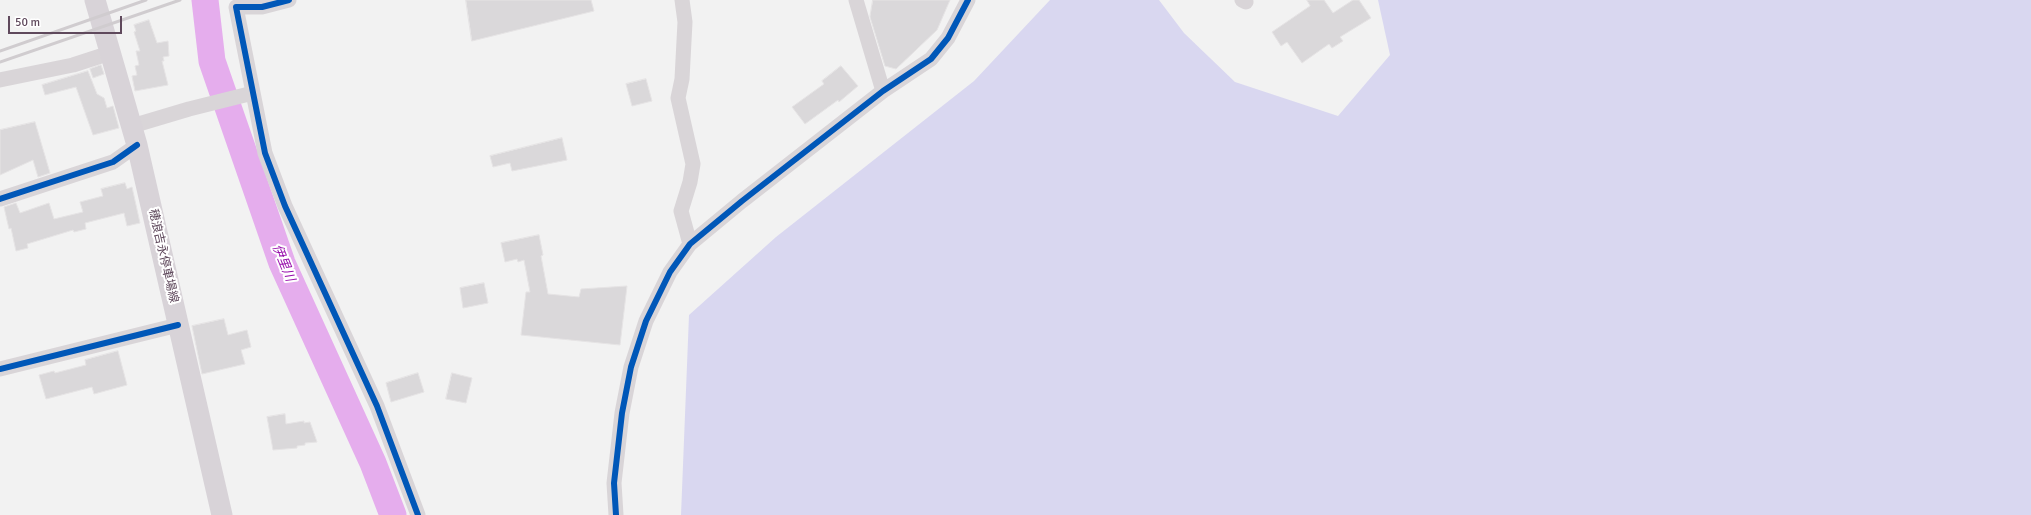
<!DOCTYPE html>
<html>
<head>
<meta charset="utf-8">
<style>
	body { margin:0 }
	#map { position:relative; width:2031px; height:515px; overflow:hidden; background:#f2f2f2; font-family:Signika,sans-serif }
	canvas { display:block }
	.scale { position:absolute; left:8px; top:16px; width:114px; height:18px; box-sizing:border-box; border:2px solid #5f495c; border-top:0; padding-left:5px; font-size:12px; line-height:14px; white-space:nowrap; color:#5f495c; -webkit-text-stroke:3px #fff; paint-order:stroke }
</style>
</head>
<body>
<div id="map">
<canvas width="2031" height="515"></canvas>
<div class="scale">50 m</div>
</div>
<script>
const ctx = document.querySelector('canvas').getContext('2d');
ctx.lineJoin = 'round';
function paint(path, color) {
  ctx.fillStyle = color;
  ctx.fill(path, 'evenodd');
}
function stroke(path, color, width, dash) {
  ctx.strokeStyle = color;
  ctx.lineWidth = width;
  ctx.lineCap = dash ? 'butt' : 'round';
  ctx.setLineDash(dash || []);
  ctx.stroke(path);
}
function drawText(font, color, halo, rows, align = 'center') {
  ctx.font = font + ' Signika,"Noto Sans JP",sans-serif';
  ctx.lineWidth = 4;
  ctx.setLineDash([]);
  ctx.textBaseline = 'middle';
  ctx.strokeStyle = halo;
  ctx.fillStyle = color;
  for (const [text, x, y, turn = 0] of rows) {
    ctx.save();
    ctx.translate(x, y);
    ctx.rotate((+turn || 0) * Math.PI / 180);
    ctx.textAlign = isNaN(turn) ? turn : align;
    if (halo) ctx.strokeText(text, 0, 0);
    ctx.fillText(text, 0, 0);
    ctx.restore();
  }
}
paint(new Path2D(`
	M1050 0H1159L1184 33 1235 82 1338 116 1390 55 1378 0H2031V515H681L689 315 776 237 974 81Z`), '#d9d7f0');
stroke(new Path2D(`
	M205 0 212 61 282 263 373 463 393 515`), '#e5aded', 27);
const building = new Path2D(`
	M466 0H591L594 11 472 41Z
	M873 0H950L937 30 896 69 885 66 870 17Z
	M1307 0H1324L1333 13 1353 0H1359L1371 18 1340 37 1343 41 1332 48 1329 44 1302 63 1287 42 1281 46 1272 32 1310 6Z
	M149 20 157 43 168 41 169 56 163 57 164 61H162L168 85 135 91 132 76 137 75 135 66 139 65 136 51H140L134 32 136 31 134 25Z
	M101 65 104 74 93 78 90 69Z
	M841 66 858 86 839 102 838 100 805 124 792 107 824 84 822 81Z
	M88 71 97 94 104 98 107 108 113 106 119 128 93 135 76 87 45 95 42 85Z
	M646 79 652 101 632 106 626 84Z
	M35 122 50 173 38 177 33 160 0 175V130Z
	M562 138 567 160 512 171 510 163 493 167 490 156Z
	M125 183 127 189 132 187 140 223 127 226 124 213 85 223 86 229 74 232 73 230 27 244 28 248 16 251 11 228 9 229 4 207 16 203 20 213 49 203 54 219 83 212 80 202 103 196 101 189Z
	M539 235 543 255 541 256 548 294 579 297 581 289 627 286 620 345 521 335 526 292H530L524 260 518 262 517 259 505 262 501 243Z
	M484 283 488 303 463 308 460 288Z
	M224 319 228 335 247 330 251 347 241 350 245 364 202 374 192 326Z
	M118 351 127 385 94 394 92 387 46 399 39 375 54 371 55 373 86 365 85 360Z
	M418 373 424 392 391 402 386 383Z
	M452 373 472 378 466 403 446 399Z
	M285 414 286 424 304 421V423L310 422 317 442 305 443V445L297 446V448L273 450 267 417Z`);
paint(building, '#dad8da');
stroke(building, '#e5e3e4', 1);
stroke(new Path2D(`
	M289 0 262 7H236L265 153 285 206 377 406 418 515
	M682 0 685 22 682 79 678 98 693 164 690 182 681 211 690 244
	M856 0 883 91
	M1242 0 1246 2
	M0 80 73 65 110 53
	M132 126 189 109 253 93
	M0 199 113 162 137 145
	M0 369 178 325
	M616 515 614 483 622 413 631 367 646 321 670 272 690 244 742 201 883 91 931 59 948 38 968 0`), '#d9d5d8', 15);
stroke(new Path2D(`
	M95 0 137 145 222 515`), '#d8d3d8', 21);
stroke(new Path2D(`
	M0 51 146 0
	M0 62 180 0`), '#d0cccf', 3);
stroke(new Path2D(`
	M289 0 262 7H236L265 153 285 206 377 406 418 515
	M0 199 113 162 137 145
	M0 369 178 325
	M616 515 614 483 622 413 631 367 646 321 670 272 690 244 742 201 883 91 931 59 948 38 968 0`), '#0057b8', 6);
drawText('12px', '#5f495c', '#fff', [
	["穂浪吉永停車場線",163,256,77]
]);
drawText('italic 13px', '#980fac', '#fff', [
	["伊里川",283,263,68]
]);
</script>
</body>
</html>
